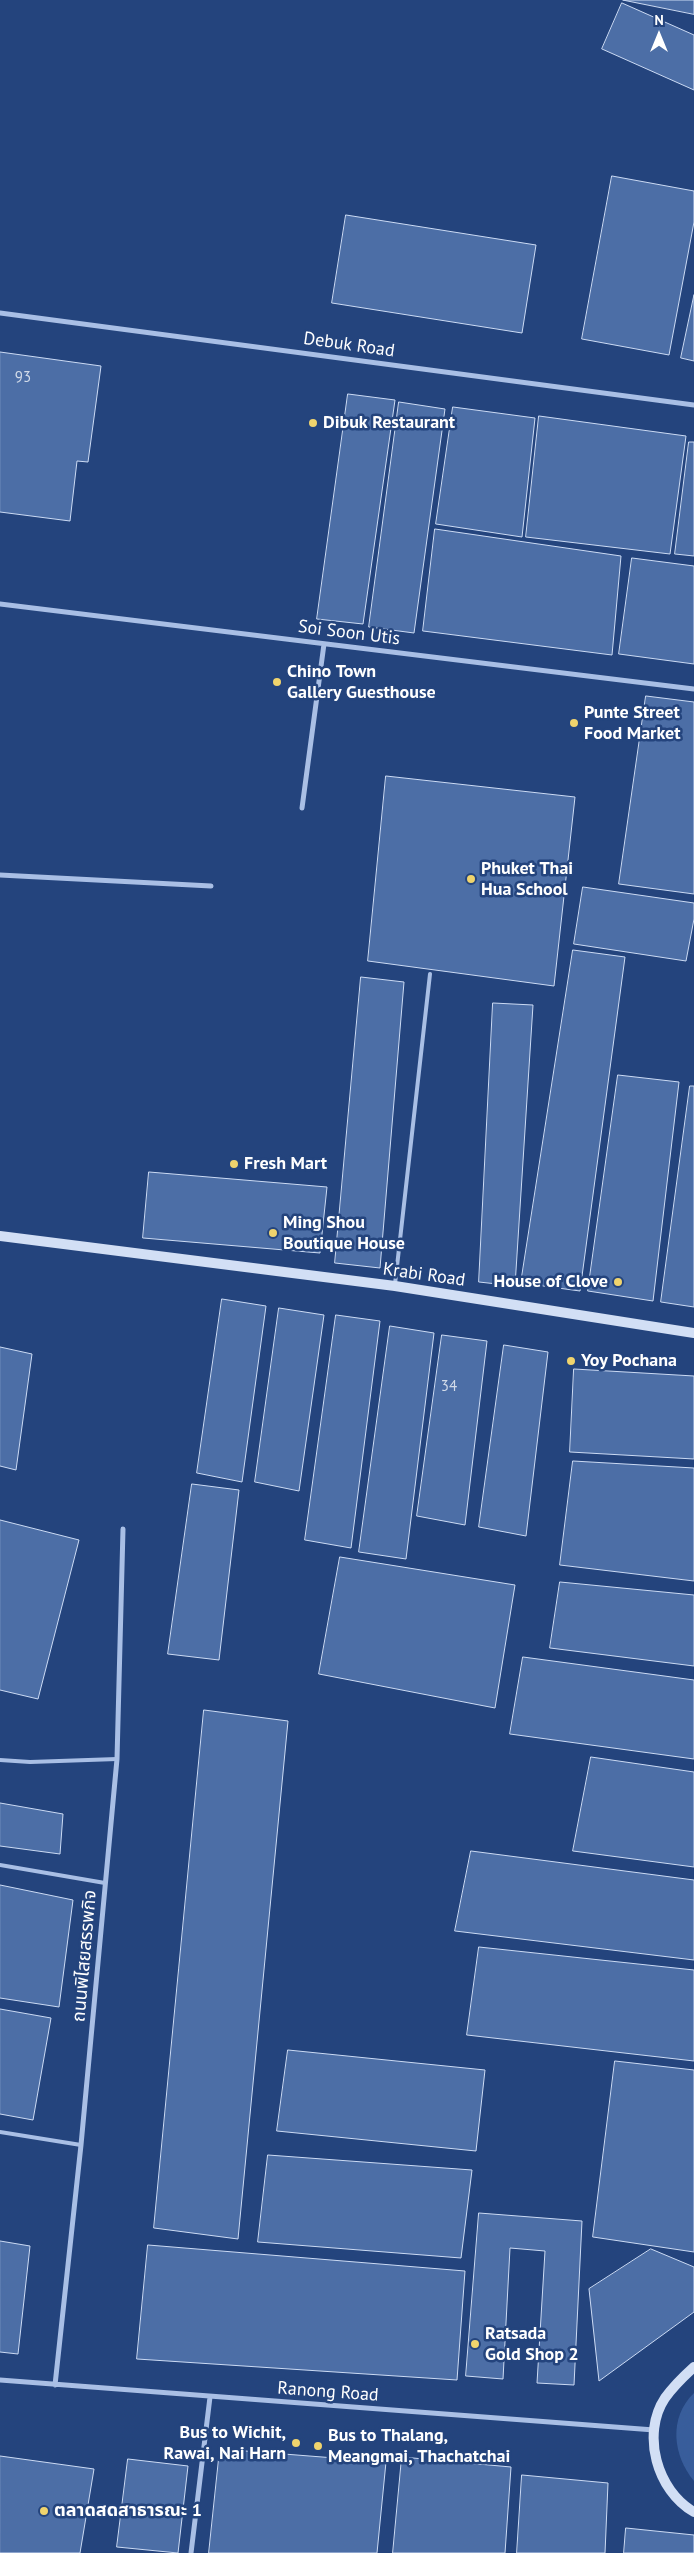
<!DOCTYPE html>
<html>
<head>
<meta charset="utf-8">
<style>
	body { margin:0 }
	#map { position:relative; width:694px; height:2553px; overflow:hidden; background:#24447d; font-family:"PT Sans",sans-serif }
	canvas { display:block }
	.north { position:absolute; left:634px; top:10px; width:50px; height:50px; -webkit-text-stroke:4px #24447d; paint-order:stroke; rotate:0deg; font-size:14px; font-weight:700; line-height:20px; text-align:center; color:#fff }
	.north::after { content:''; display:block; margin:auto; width:18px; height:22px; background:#fff; clip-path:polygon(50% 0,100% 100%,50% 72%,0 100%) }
</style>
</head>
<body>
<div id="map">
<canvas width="694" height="2553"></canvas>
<div class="north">N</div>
</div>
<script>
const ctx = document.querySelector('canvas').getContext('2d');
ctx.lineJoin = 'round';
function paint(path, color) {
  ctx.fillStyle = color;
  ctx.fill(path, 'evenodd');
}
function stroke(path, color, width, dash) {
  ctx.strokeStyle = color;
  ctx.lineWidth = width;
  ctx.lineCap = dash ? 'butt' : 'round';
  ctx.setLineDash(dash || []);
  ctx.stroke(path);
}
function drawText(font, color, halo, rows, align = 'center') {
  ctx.font = font + ' "PT Sans","Noto Sans Thai",sans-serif';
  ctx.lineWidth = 5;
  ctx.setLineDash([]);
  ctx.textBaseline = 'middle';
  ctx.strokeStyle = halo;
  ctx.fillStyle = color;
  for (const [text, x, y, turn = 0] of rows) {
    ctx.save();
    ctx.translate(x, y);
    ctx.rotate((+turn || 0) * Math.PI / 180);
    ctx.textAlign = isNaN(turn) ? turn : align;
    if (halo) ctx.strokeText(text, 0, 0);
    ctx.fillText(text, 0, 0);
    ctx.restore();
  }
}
paint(new Path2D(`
	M694 2393V2481C673 2456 668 2418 694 2393Z`), '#385d9b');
const building = new Path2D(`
	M623 0H694V14Z
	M622 3 694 35V90L602 49Z
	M612 176 694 191V222L669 355 582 339Z
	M346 215 536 245 522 333 332 303Z
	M694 295V361L681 358Z
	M0 352 101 366 88 462 77 461 70 521 0 512Z
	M348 394 395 400 363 624 317 619Z
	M399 402 445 409 414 633 369 627Z
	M453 407 535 418 522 537 436 524Z
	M539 416 686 436 670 554 526 537Z
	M689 442H694V556L675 554Z
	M435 529 621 556 612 655 423 631Z
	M632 558 694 566V664L619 654Z
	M646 696 694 702V894L619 884Z
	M386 776 575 797 554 986 368 961Z
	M583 887 694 903V919L686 961 574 944Z
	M573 950 625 957 580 1291 521 1283Z
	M361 977 404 982 380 1268 335 1263Z
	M493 1003 533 1005 515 1286 479 1282Z
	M618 1075 679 1082 653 1301 588 1291Z
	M690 1086H694V1307L661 1302Z
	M149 1172 327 1187 320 1253 143 1238Z
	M222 1299 266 1306 242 1482 197 1473Z
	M279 1308 324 1315 299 1491 255 1482Z
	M336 1315 380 1321 351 1548 305 1540Z
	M390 1326 434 1333 406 1559 359 1552Z
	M442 1335 487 1341 465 1525 417 1516Z
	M504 1345 548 1352 526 1536 479 1527Z
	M0 1347 32 1354 16 1470 0 1466Z
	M574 1369 694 1376V1459L570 1452Z
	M573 1461 694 1468V1581L560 1565Z
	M192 1484 239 1490 219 1660 168 1654Z
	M0 1520 79 1540 38 1699 0 1690Z
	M340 1557 515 1585 495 1708 319 1674Z
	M560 1582 694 1595V1666L550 1648Z
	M523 1657 694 1680V1759L510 1734Z
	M204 1710 288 1721 238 2239 154 2228Z
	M591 1757 694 1772V1867L573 1851Z
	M0 1803 63 1814 60 1854 0 1846Z
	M471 1851 694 1880V1960L455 1931Z
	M0 1885 73 1900 59 2007 0 1998Z
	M479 1947 694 1970V2061L467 2035Z
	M0 2009 51 2018 33 2120 0 2114Z
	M288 2050 485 2070 476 2151 277 2131Z
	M615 2061 694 2070V2252L593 2237Z
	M268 2155 472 2170 461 2258 258 2242Z
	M479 2213 582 2221 574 2385 537 2383 545 2251 510 2248 503 2379 466 2376Z
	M0 2241 30 2246 18 2354 0 2352Z
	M148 2245 465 2271 457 2380 137 2359Z
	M651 2249 694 2267V2312L599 2381 589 2289Z
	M220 2449 386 2462 377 2553H209Z
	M0 2456 94 2469 80 2553H0Z
	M402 2457 511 2467 505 2553H393Z
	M128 2459 188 2466 178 2553 117 2547Z
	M522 2475 608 2483 605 2553H517Z
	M626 2528 694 2535V2553H624Z`);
paint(building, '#4c6ea6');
stroke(building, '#ccdbf4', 1);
stroke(new Path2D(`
	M395 1284 430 974
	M0 1760 30 1762 117 1759
	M0 1865 105 1883
	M0 2132 81 2145`), '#a9bfe5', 4);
stroke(new Path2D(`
	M0 313 694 405
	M0 604 694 689
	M302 808 324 644
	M0 875 211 886
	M0 2380 654 2430
	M55 2385 81 2145 117 1759 123 1529
	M191 2553 210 2397`), '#a9bfe5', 5);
stroke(new Path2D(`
	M0 1236 395 1286 694 1333
	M694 2367C684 2376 673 2387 665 2398 641 2434 657 2491 694 2512`), '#d2dff5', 10);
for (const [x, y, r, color] of [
	[313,423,5,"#f0d46d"],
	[277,682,5,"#f0d46d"],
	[574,723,5,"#f0d46d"],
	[471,879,5,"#f0d46d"],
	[234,1164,5,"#f0d46d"],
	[273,1233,5,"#f0d46d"],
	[618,1282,5,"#f0d46d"],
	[571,1361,5,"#f0d46d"],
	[475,2344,5,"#f0d46d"],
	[296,2443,5,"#f0d46d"],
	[318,2446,5,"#f0d46d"],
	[44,2511,5,"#f0d46d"]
]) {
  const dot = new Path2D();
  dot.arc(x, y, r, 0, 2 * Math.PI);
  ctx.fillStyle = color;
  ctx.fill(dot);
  stroke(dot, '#24447d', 2);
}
drawText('15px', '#d2dbe9', null, [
	["93",23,378],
	["34",449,1387]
]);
drawText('18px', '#fff', '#24447d', [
	["Debuk Road",349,345,8],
	["Soi Soon Utis",349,633,7],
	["Krabi Road",424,1275,8],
	["ถนนพิไสยสรรพกิจ",85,1956,-85],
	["Ranong Road",328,2392,4]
]);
drawText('bold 18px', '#fff', '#24447d', [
	["Dibuk Restaurant",323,423],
	["Chino Town",287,672],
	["Gallery Guesthouse",287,693],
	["Punte Street",584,713],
	["Food Market",584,734],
	["Phuket Thai",481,869],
	["Hua School",481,890],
	["Fresh Mart",244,1164],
	["Ming Shou",283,1223],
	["Boutique House",283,1244],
	["House of Clove",608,1282,"right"],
	["Yoy Pochana",581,1361],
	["Ratsada",485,2334],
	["Gold Shop 2",485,2355],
	["Bus to Wichit,",286,2433,"right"],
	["Rawai, Nai Harn",286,2454,"right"],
	["Bus to Thalang,",328,2436],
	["Meangmai, Thachatchai",328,2457],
	["ตลาดสดสาธารณะ 1",54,2511]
], 'left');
</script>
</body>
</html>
